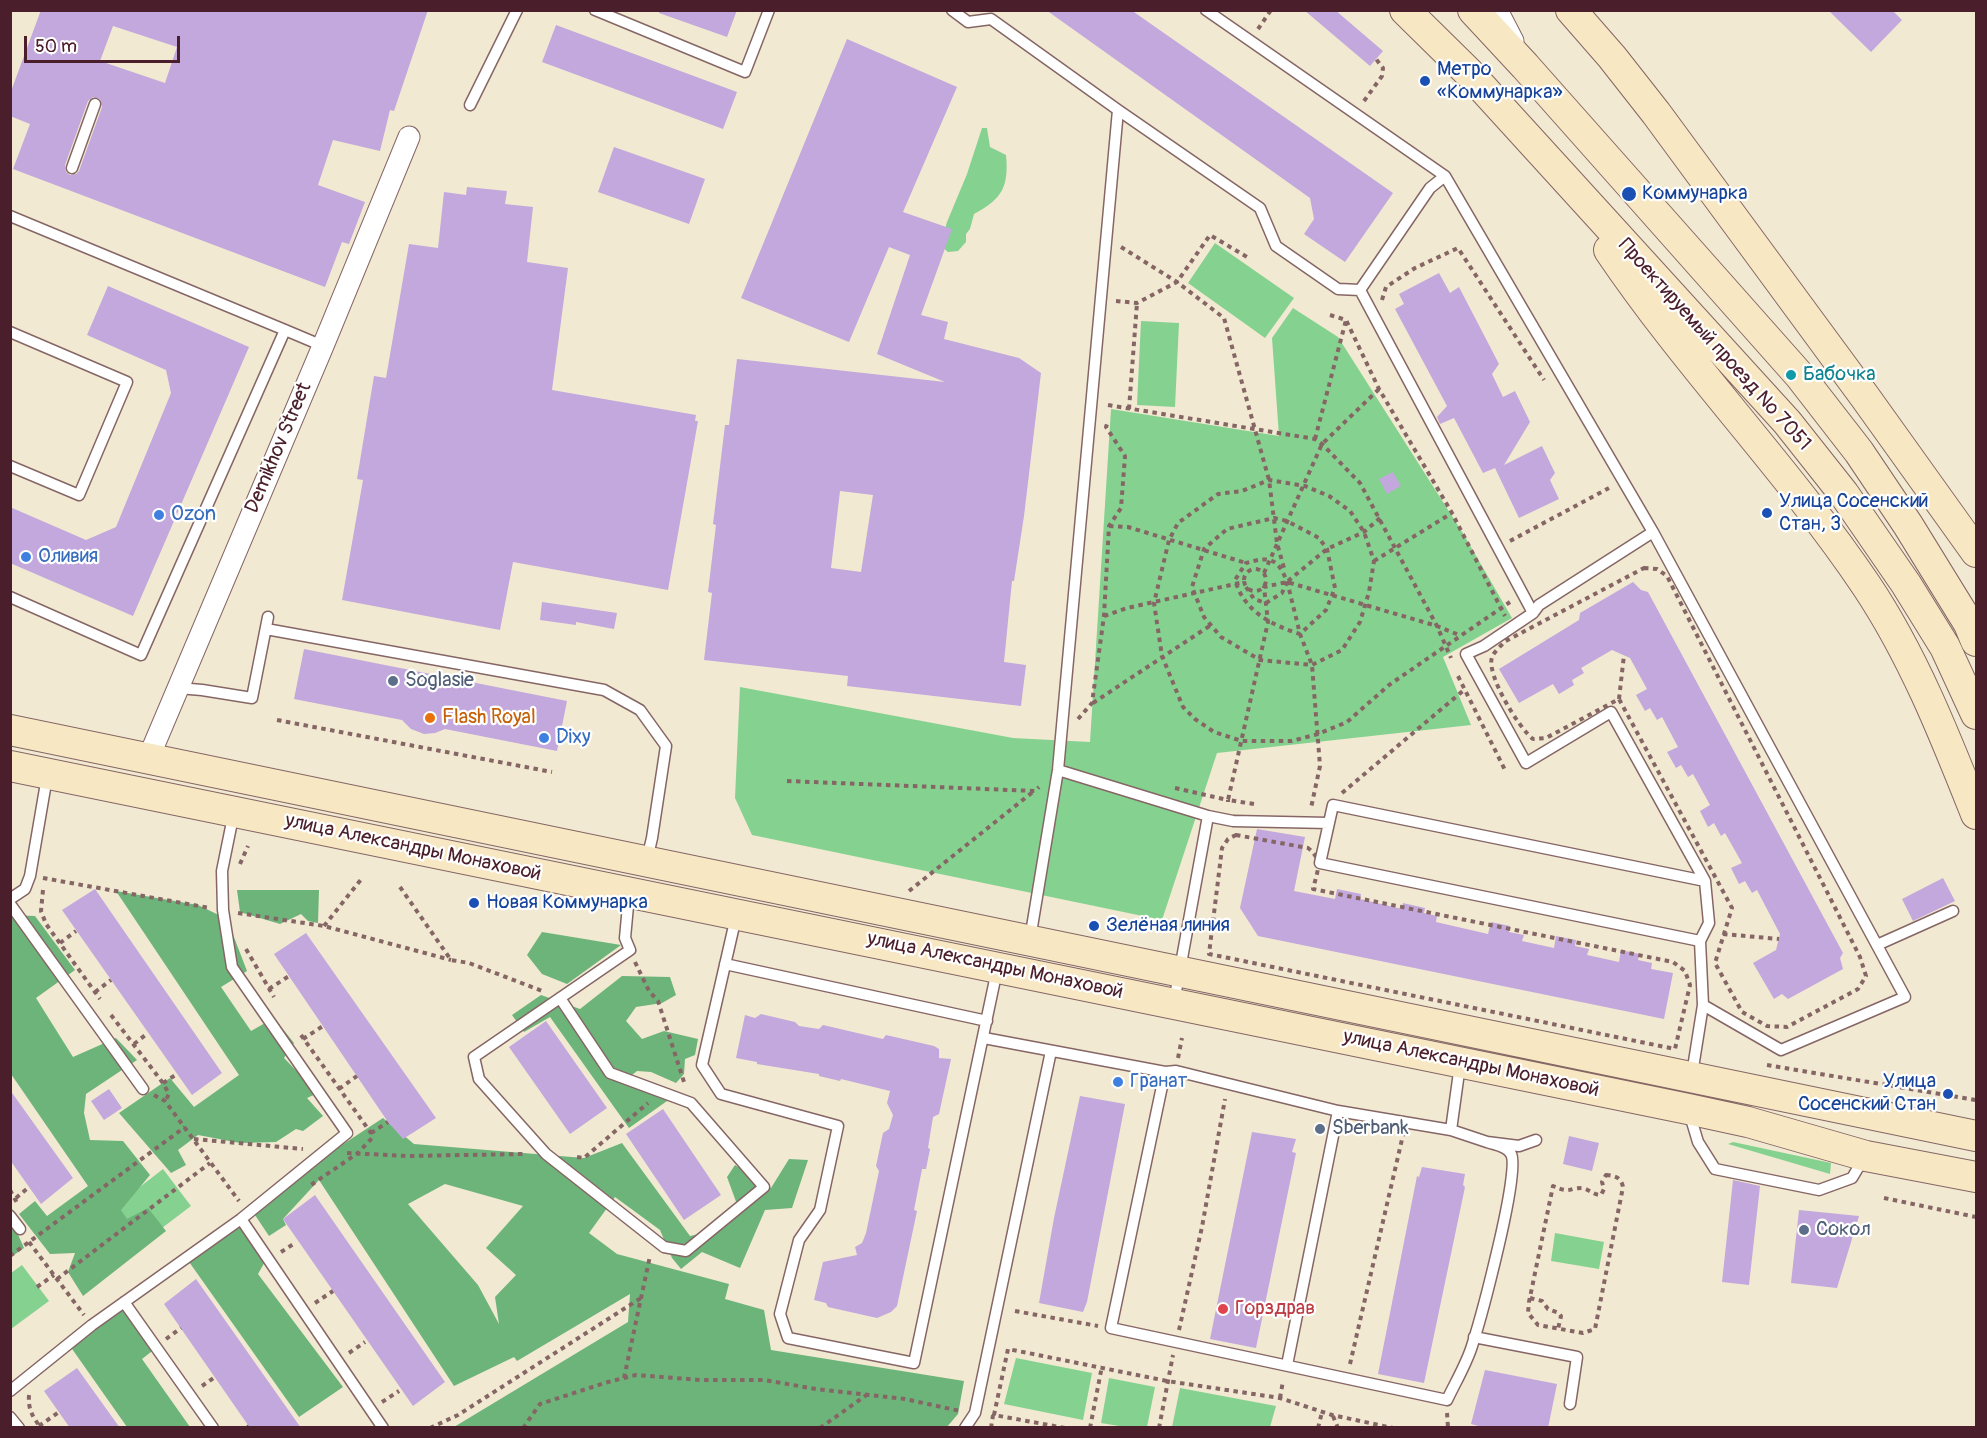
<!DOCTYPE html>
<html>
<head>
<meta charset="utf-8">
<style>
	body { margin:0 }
	#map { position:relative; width:1987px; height:1438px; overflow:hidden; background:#f2e9d2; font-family:Pangolin,sans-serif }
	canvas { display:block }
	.frame { position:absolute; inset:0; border:12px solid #4a1f2b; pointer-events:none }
	.scale { position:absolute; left:24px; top:36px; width:156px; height:27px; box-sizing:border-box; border:3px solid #4a1f2b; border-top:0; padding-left:8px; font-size:18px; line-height:21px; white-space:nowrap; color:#4a1f2b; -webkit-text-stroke:4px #fff; paint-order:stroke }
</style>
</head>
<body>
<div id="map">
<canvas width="1987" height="1438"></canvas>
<div class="frame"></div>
<div class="scale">50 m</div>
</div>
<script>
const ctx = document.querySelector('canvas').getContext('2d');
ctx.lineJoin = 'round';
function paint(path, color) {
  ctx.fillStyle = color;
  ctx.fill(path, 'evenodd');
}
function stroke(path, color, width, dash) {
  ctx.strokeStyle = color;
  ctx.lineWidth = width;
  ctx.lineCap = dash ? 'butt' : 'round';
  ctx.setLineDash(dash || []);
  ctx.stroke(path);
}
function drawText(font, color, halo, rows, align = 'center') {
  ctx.font = font + ' Pangolin,sans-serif';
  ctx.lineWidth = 4.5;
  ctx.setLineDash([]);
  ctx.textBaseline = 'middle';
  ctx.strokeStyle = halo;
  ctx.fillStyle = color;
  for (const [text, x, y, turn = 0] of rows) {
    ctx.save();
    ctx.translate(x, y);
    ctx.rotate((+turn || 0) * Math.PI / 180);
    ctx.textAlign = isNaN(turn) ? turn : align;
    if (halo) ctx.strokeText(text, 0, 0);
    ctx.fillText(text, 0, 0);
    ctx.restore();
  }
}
paint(new Path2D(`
	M982 128H987L990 147 1006 155C1009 187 1002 199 974 214L970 229 966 234V242L958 251 948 252 940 245 947 222 967 174Z
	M1215 243 1294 298 1265 338 1188 283Z
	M1293 308 1338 337 1464 535 1512 618 1443 657 1471 725 1217 753 1162 920 752 835 735 798 740 687 1013 738 1090 742 1111 409 1279 436 1272 338Z
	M1141 321 1179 323 1175 407 1137 405Z
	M1733 1142 1831 1163 1830 1174 1728 1144Z
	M163 1169 191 1206 133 1250 105 1214Z
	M1555 1233 1604 1242 1599 1269 1551 1261Z
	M22 1265 49 1301 11 1329V1273Z
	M1016 1358 1092 1373 1083 1420 1004 1404Z
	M1109 1378 1155 1387 1147 1427H1125L1101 1423Z
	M1180 1388 1276 1406 1270 1427H1172Z`), '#85d290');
paint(new Path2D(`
	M237 890H319L318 923 308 921 301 914 280 924 240 912Z
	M116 891 198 905 227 919 247 971 221 987 251 1031 274 1018 294 1043 284 1058 318 1093 307 1098 323 1116 303 1131 296 1129 276 1142 240 1143 198 1135 178 1150 186 1165 171 1173 119 1113 170 1078 194 1107 239 1075Z
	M10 915 35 916 75 970 36 998 73 1057 116 1038 137 1060 86 1094 84 1113 90 1140 123 1141 150 1175 121 1210 127 1219 148 1208 166 1231 83 1296 68 1272 75 1253 50 1254 19 1214 35 1201 47 1216 88 1186 11 1074Z
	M542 932 621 945 567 984 542 974 527 955Z
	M622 976 670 977 676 995 662 1003 636 1007 626 1021 642 1039 664 1031 698 1039 695 1055 685 1059 684 1074 676 1083 651 1072 637 1071 632 1075 663 1093 667 1101 629 1128 550 1017 524 1032 512 1015 541 995 580 1009Z
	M383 1118 414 1144 584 1158 622 1143 690 1236 699 1234 738 1207 727 1177 735 1165 771 1188 789 1159 808 1160 792 1208 765 1210 740 1268 702 1252 681 1269 672 1258 660 1230 615 1197 589 1233 617 1254 729 1284 725 1299 764 1310 771 1350 964 1381 958 1414 946 1428 454 1427 628 1322 630 1294 517 1361 514 1357 454 1386 319 1180 283 1219 286 1225 269 1236 249 1206ZM445 1184 523 1206 486 1248 516 1275 495 1297 499 1324 478 1285 408 1204Z
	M10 1204 15 1215 16 1230 24 1248 11 1257Z
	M237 1224 267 1258 258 1274 343 1387 299 1417 187 1259Z
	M123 1310 156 1348 142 1359 190 1427H127L70 1346Z`), '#6cb47a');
paint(new Path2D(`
	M41 10H428L394 111 390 110 380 151 333 140 318 185 365 202 349 244 342 242 325 287 13 169 30 124 10 116V94ZM113 26 177 47 165 83 100 61ZM93 97 100 99 102 107 79 171 76 174 70 175 66 172 65 165 88 101Z
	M659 10H737L727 37 659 13Z
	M1046 10H1131L1393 193 1345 262 1304 234 1314 219 1310 198Z
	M1304 10H1335L1383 51 1370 66Z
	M1828 10H1892L1902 20 1871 52Z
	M556 25 737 92 723 129 542 62Z
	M847 39 957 87 903 212 952 229 921 315 948 322 944 339 1019 358 1041 373 1024 516 1014 581H1012L1004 662 1026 665 1021 706 847 686 848 676 704 660 712 593 708 592 716 525 713 524 725 425H729L737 359 945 382 877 354 910 255 889 247 849 342 741 298ZM840 491 873 495 861 572 831 568Z
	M614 147 705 179 689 224 598 192Z
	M467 187 507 191 505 204 533 207 527 262 568 268 552 390 696 415 695 421H698L668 590 513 562 500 630 342 600 363 480 357 479 374 376 386 378 409 244 438 248 444 192 466 195Z
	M1439 273 1450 293 1459 287 1499 364 1492 374 1503 397 1515 391 1530 422 1504 465 1542 446 1555 473 1550 480 1559 499 1519 518 1495 468 1483 473 1454 418 1440 424 1437 417 1447 406 1395 309 1404 304 1399 294Z
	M108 286 249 347 133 616 10 563V507L86 540 116 527 171 393 166 370 87 335Z
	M1393 472 1401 486 1387 494 1379 479Z
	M1633 582 1641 590 1648 592 1843 953 1840 958 1843 969 1788 999 1782 994 1774 999 1753 963 1776 950 1780 934 1757 890 1752 893 1745 881 1739 884 1731 868 1742 863 1725 833 1721 836 1714 823 1708 827 1700 811 1710 805 1693 774 1688 777 1681 765 1676 768 1667 752 1678 747 1662 717 1657 720 1650 708 1645 711 1636 695 1647 689 1630 658 1612 650 1581 668 1584 673 1572 680 1574 685 1559 694 1553 684 1519 703 1499 669 1579 620 1580 613Z
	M542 602 617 613 614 629 576 622V625L540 620Z
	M304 649 567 701 557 751 445 729 435 733 424 734 411 729 402 720 294 699Z
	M1257 829 1305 837 1294 891 1335 899 1337 889 1361 894 1360 899 1402 909 1403 903 1425 908 1424 913 1437 916 1436 922 1488 934 1491 922 1510 926 1509 932 1524 935 1522 941 1554 948 1556 936 1576 940 1575 946 1589 949 1587 955 1619 962 1621 950 1639 954 1638 960 1652 963 1651 969 1673 973 1664 1019 1258 936 1240 908Z
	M1943 878 1955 901 1913 921 1902 899Z
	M95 889 222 1073 192 1095 62 910Z
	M306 933 436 1118 403 1139 388 1122 274 954Z
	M761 1014 795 1022 799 1026 819 1029 823 1025 883 1039 886 1035 934 1046 939 1049V1058L951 1059 939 1114 933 1117 928 1148 930 1149 926 1169H922L914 1210 917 1211 897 1306 891 1312 877 1318 828 1307 826 1303 814 1300 823 1262 857 1255 855 1247 862 1243 866 1233 879 1171 876 1166 883 1133 889 1129 893 1115 887 1103 890 1091 841 1079 840 1081 819 1076V1074L757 1064V1062L736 1058 745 1015 755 1018Z
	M546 1021 607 1108 570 1134 509 1047Z
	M109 1089 122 1108 104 1120 91 1101Z
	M10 1090 73 1178 41 1204 10 1160Z
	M1080 1096 1125 1104 1087 1302 1083 1312 1039 1303 1054 1218Z
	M663 1109 721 1195 684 1220 626 1134Z
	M1252 1132 1296 1139 1292 1152 1296 1153 1256 1348 1210 1339Z
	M1569 1136 1599 1143 1592 1171 1563 1164Z
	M1422 1167 1465 1174 1463 1185 1465 1187 1424 1383 1378 1374 1417 1176 1419 1177Z
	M1733 1180 1760 1186 1749 1285 1722 1282Z
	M315 1195 445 1382 413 1406 283 1219Z
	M1799 1210 1859 1216 1837 1288 1791 1283Z
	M196 1279 301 1428H250L164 1304Z
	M77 1368 120 1428H70L44 1391Z
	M1485 1370 1557 1384 1548 1428H1486L1471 1424Z`), '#c2a8dc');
const service = new Path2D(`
	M595 10 745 72 769 10
	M952 10 968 22 991 19 1118 110 1260 208 1276 246 1338 289 1360 290
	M1206 10 1445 176 1653 532 1905 997 1781 1050 1703 1005
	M470 105 517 10
	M72 168 95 104
	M10 216 285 330 141 655 10 597
	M1360 290 1533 613 1484 646 1466 654 1526 763 1611 712 1705 881 1709 923 1700 941 1703 1005 1692 1074
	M1360 290 1430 188 1445 176
	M285 330 323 346
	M10 332 127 382 79 495 10 466
	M1533 613 1539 605 1653 532
	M266 629 604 690 640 710 666 746 652 838 647 859
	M178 688 202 690 252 698 268 617
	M1058 770 1208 816 1233 821 1329 823
	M10 899 25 889 30 876 47 777
	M10 904 143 1089
	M736 917 702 1065 721 1094 838 1126 820 1210 799 1240 780 1314 788 1338 914 1363 997 970
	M1030 939 1058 770 1118 110
	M1700 941 1320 863 1333 805 1705 881
	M1877 945 1953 911
	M725 964 987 1021
	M560 998 610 1073 691 1103 764 1187 686 1251 664 1247 546 1154 479 1079 474 1057 630 950 625 938 629 895
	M1174 1002 1208 816
	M984 1038 1165 1072 1176 1071 1338 1111 1451 1130 1487 1142 1519 1146 1536 1140
	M1165 1072 1111 1328 1447 1400C1455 1383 1466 1365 1472 1346 1480 1321 1521 1171 1511 1154 1507 1146 1495 1145 1487 1142
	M1689 1112 1698 1142 1715 1169 1819 1190 1852 1178 1864 1158
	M1451 1130 1460 1065
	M10 1216 20 1229
	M241 1219 383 1428
	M124 1302 213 1428
	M1474 1337 1577 1357 1570 1404
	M1287 1365 1338 1111
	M10 1391 92 1325 241 1219 347 1133 232 967 223 910 222 871 234 812
	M10 1417 19 1428
	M965 1428 975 1413 1051 1051`);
const minor = new Path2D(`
	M1497 10 1513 41
	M148 759 323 346 409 137`);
const secondary = new Path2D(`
	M1405 10 1469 73 1787 422 1844 494 1906 584 1945 647 1976 714
	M1473 10 1525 66 1800 376 1859 452 1908 525 1969 624 1976 641
	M1571 10 1612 57 1656 113 1865 397 1976 552
	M1609 250C1688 367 1787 468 1866 585 1913 655 1945 736 1976 814
	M10 730 1976 1136
	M10 766 1688 1109 1748 1122 1866 1156 1976 1177`);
stroke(service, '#856665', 13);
stroke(minor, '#856665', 23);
stroke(secondary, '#856665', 32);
stroke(new Path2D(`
	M1258 29 1271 10
	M1364 101 1382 76 1383 68 1376 59
	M1121 247 1177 282 1224 318 1269 480 1277 543 1284 568
	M1382 300 1386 287 1415 268 1458 248 1544 380
	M1116 301 1137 303 1177 282 1210 235 1247 257
	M1330 315 1346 320 1379 389 1452 513 1505 616
	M1108 405 1315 439 1322 444 1360 483 1437 626 1451 658
	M1129 409 1137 303
	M1315 439 1346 320
	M1109 526 1128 527 1246 563
	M1510 541 1609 488
	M1374 561 1452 513
	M1644 568 1657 569 1667 576 1860 957 1866 976 1858 989 1787 1027 1767 1026 1742 1012 1715 963 1732 908 1619 699 1546 738 1533 739C1519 728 1486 675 1492 657 1494 652 1501 646 1504 642Z
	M1244 580a11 11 0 1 1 22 0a11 11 0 1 1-22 0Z
	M1264 573 1322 444 1379 389
	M1287 581 1300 634 1312 665 1320 766 1311 808
	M1288 581 1327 549 1364 532 1380 518
	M1246 587 1254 599 1266 603 1282 593 1287 582C1278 558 1270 556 1246 563L1235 580C1244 611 1271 625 1300 634L1326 610 1335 588 1327 549 1319 538 1287 521 1274 518 1227 529 1204 549 1192 587 1204 617 1221 637 1260 660 1312 665 1342 650 1360 622 1369 592 1374 561 1364 532 1350 511 1329 496 1305 486 1269 480 1242 491 1218 494 1178 523 1169 540 1154 603 1162 656 1183 707 1195 719 1214 732 1242 741H1292L1318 734 1347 722 1389 685 1510 602
	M1104 616 1127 608 1244 582
	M1458 676 1505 770
	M1619 699 1624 655
	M1093 703 1211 625
	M1078 719 1092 703 1104 616 1109 526 1121 508 1125 456 1106 427 1107 424
	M277 720 552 772
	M787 781 1035 791 1039 787
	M1175 788 1228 800V802
	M1342 793 1464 690
	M1254 804 1228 800 1268 622 1264 587 1287 582 1437 626 1459 635
	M1236 835 1308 848C1324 860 1317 872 1313 889L1673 962 1685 971 1690 985 1675 1049 1209 954 1222 848 1228 839Z
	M240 864 248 846
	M43 878 210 908
	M400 887 451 960 469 963 545 992
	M43 890 41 911 46 924 100 999
	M909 891 1034 791
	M238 913 324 926 451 960
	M324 926 363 877
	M1723 934 1779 939
	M60 943 76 931
	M246 949 274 997
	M635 962 649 991 658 1001 685 1085
	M269 989 289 976
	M95 992 111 980
	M111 1015 163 1083 169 1094 165 1101
	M301 1035 371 1133 372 1138 358 1153 311 1185
	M303 1039 323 1026
	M134 1044 148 1033
	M1178 1058 1182 1038
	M1767 1065 1976 1100
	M163 1083 177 1074
	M339 1089 357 1076
	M154 1095 165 1101 239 1201
	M371 1133 388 1122
	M194 1139 303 1149
	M347 1153 408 1156 525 1154
	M577 1157 584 1158 648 1103
	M1606 1175C1615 1176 1621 1177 1623 1187L1595 1329 1583 1333 1538 1325 1528 1313 1529 1302 1553 1186C1572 1194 1567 1188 1582 1188 1589 1189 1593 1195 1601 1195L1604 1189 1602 1182Z
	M10 1190 17 1203
	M16 1198 29 1187
	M1884 1198 1976 1217
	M29 1242 84 1315
	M281 1252 295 1243
	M10 1256 185 1127
	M57 1279 210 1163
	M37 1287 54 1275
	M1530 1298 1542 1301 1548 1309 1559 1313 1561 1316 1558 1329
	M315 1303 333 1291
	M1015 1311 1098 1326
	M1179 1330 1202 1227 1225 1099
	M166 1339 181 1328
	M349 1353 365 1342
	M1350 1364 1403 1135
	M624 1378 650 1256
	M202 1386 215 1377
	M29 1395C28 1409 32 1416 41 1428
	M1280 1398 1283 1381
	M382 1402 399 1391
	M1447 1413 1448 1428
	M1333 1416 1338 1428
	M39 1426 59 1412
	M247 1428 249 1426
	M430 1428 458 1415 641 1298
	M523 1428 540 1404 608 1382 636 1375 701 1380H764L816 1389 905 1399 960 1411
	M820 1428 868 1394
	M991 1428 993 1415
	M1065 1428 994 1415 1008 1349 1167 1381 1280 1398 1332 1415 1393 1428
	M1090 1428 1102 1366
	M1159 1428 1173 1355
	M1318 1428 1322 1412`), '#856665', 4, [4.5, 4.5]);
stroke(service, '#fff', 10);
stroke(minor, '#fff', 21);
stroke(secondary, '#f7e8c3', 30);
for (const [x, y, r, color] of [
	[1425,81,6,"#1a4fb4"],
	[1629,194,8,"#1a4fb4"],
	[1791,375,6,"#0f9aa8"],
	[1767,513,6,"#1a4fb4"],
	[159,515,6,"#3f7fe0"],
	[26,557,6,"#3f7fe0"],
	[393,681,6,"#5c6f8a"],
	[430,718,6,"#e8710a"],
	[544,738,6,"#3f7fe0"],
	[474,903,6,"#1a4fb4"],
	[1094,926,6,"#1a4fb4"],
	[1118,1082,6,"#3f7fe0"],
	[1948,1094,6,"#1a4fb4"],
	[1320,1129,6,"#5c6f8a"],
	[1804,1230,6,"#5c6f8a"],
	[1223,1309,6,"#e0444e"]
]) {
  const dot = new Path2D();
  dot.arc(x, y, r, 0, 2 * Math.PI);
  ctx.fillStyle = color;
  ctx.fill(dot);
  stroke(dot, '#fff', 2);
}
drawText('20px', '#164399', '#fff', [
	["Метро",1437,70],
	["«Коммунарка»",1437,93],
	["Коммунарка",1642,194],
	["Улица Сосенский",1779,502],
	["Стан, 3",1779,525],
	["Новая Коммунарка",486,903],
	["Зелёная линия",1106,926],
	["Улица",1936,1082,"right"],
	["Сосенский Стан",1936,1105,"right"]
], 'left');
drawText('20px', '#4a1f2b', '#fff', [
	["Проектируемый проезд № 7051",1714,345,48],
	["Demikhov Street",279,448,-67],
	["улица Александры Монаховой",413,848,12],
	["улица Александры Монаховой",995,966,12],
	["улица Александры Монаховой",1471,1064,12]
]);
drawText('20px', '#0d838f', '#fff', [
	["Бабочка",1803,375]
], 'left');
drawText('20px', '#366cbe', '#fff', [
	["Ozon",171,515],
	["Оливия",38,557],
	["Dixy",556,738],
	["Гранат",1130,1082]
], 'left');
drawText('20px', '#4e5e75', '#fff', [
	["Soglasie",405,681],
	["Sberbank",1332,1129],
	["Сокол",1816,1230]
], 'left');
drawText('20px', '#c56008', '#fff', [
	["Flash Royal",442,718]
], 'left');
drawText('20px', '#be3a42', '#fff', [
	["Горздрав",1235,1309]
], 'left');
</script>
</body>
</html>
